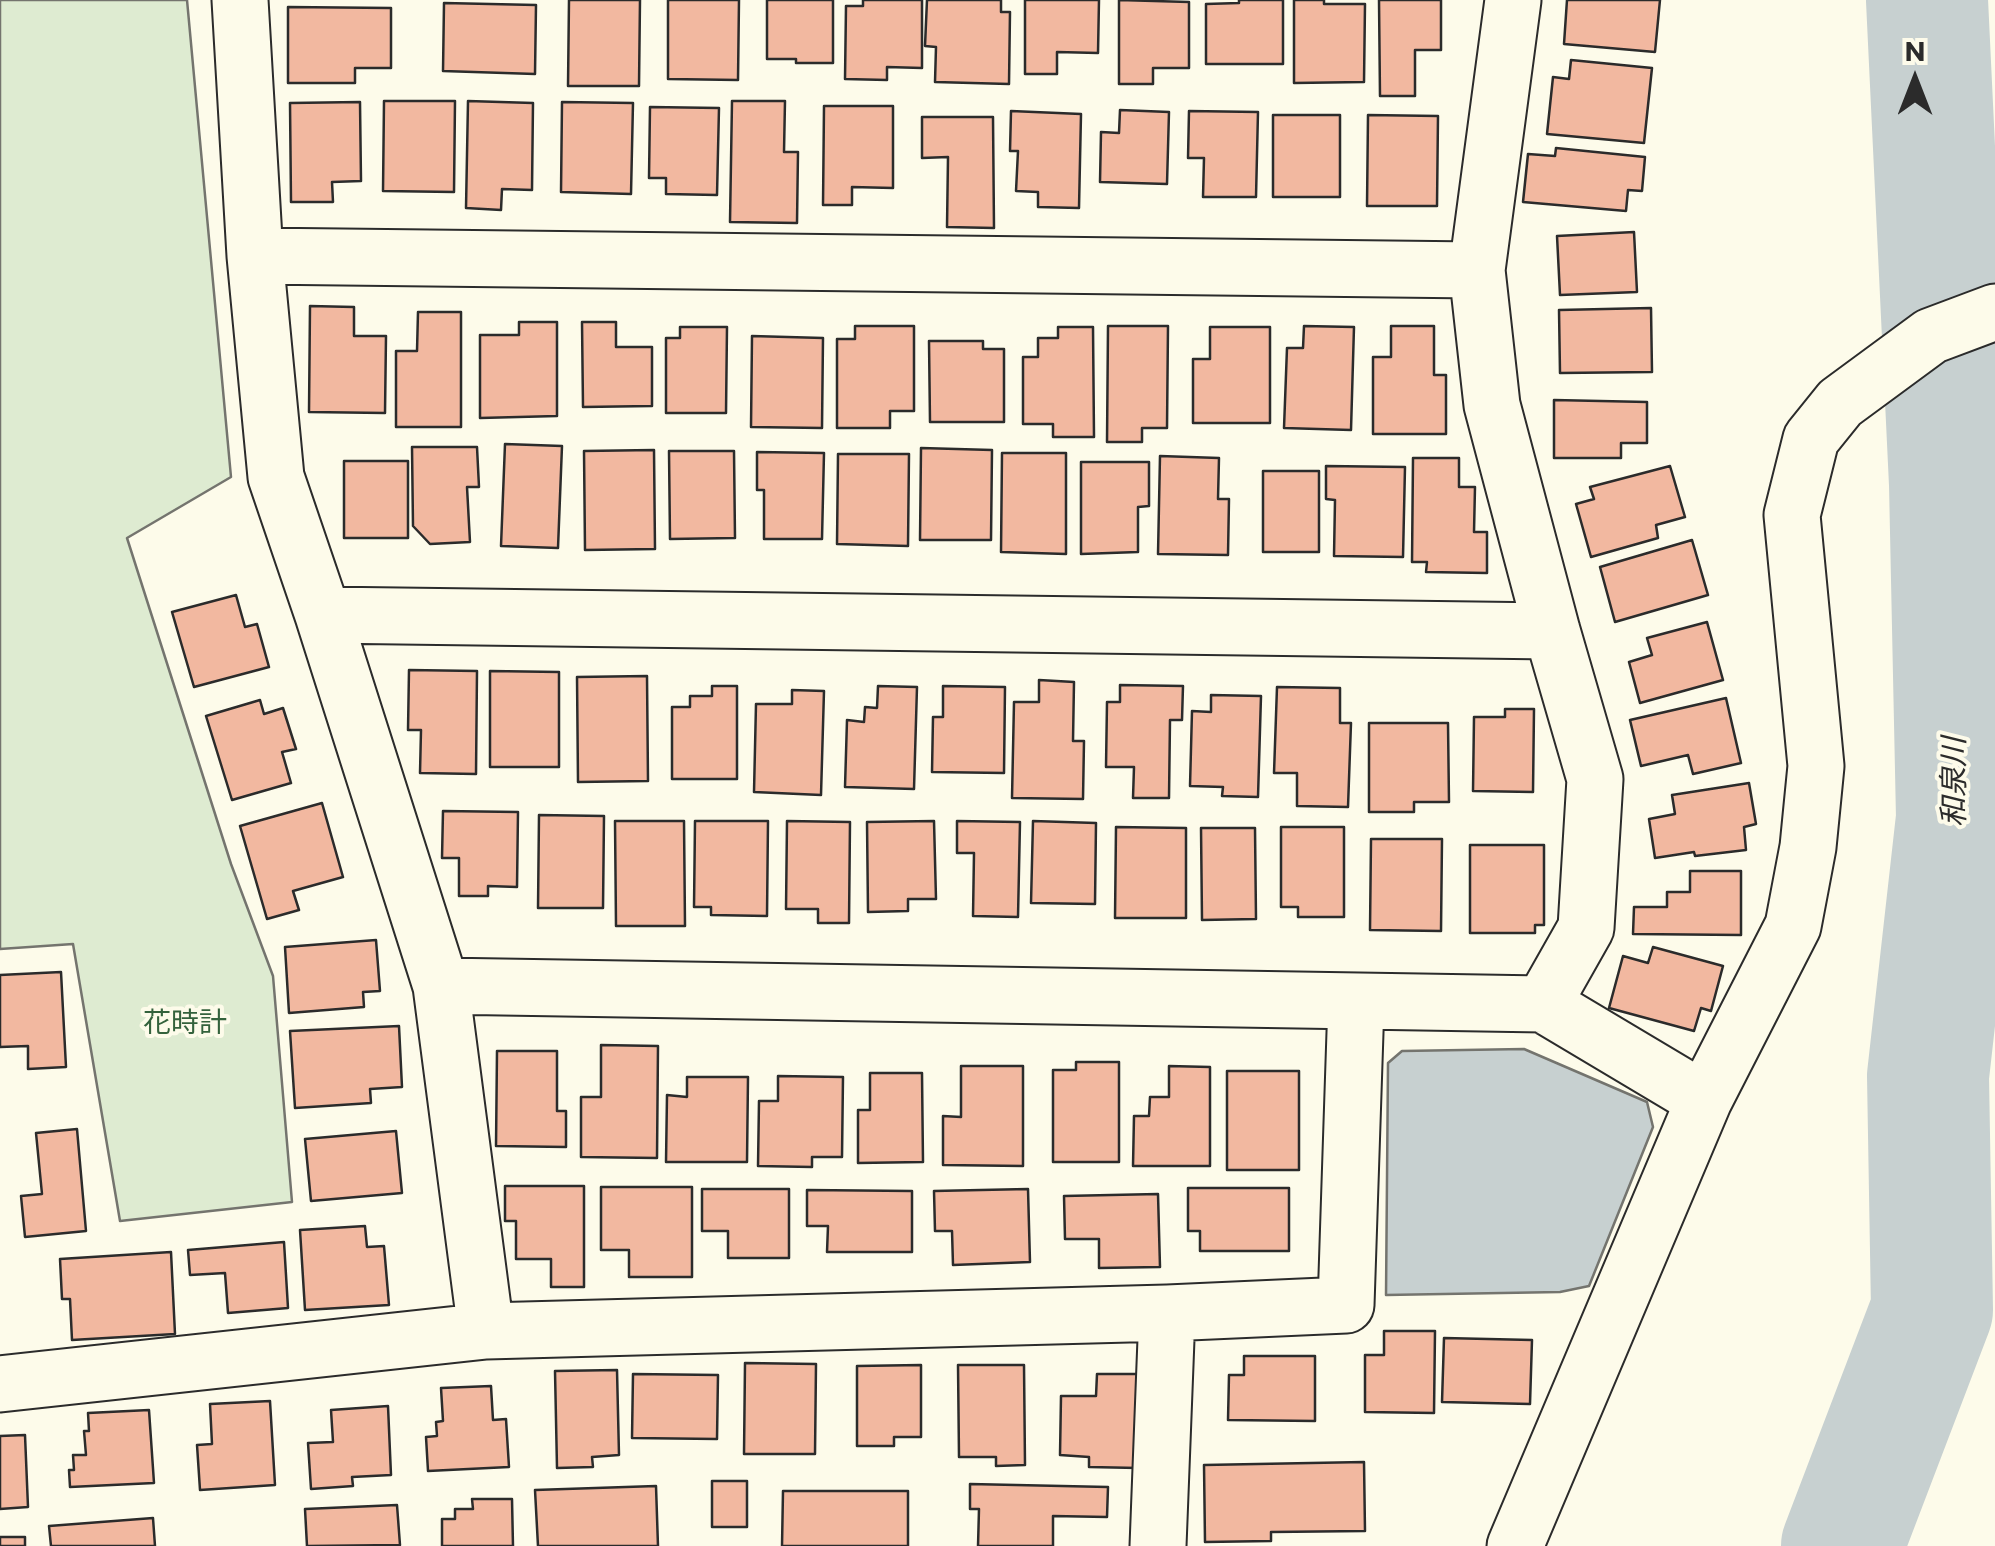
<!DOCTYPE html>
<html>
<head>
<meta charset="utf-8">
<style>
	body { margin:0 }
	#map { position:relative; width:1995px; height:1546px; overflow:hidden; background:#fdfbea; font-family:Commissioner,sans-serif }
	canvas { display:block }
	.north { position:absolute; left:1865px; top:30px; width:100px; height:100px; -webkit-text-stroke:8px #fdfbea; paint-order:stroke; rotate:0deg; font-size:28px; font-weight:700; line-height:40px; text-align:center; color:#2b2b2b }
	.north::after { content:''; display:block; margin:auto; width:35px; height:45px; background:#2b2b2b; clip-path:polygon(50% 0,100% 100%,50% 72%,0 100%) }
</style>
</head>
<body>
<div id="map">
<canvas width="1995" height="1546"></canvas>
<div class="north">N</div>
</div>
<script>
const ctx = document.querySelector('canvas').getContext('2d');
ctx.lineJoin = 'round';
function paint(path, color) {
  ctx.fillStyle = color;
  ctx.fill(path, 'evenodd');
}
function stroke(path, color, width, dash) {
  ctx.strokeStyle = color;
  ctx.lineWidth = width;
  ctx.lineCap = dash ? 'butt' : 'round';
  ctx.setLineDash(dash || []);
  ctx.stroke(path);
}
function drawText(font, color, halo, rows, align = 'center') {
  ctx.font = font + ' Commissioner,"Noto Sans JP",sans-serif';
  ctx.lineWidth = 8;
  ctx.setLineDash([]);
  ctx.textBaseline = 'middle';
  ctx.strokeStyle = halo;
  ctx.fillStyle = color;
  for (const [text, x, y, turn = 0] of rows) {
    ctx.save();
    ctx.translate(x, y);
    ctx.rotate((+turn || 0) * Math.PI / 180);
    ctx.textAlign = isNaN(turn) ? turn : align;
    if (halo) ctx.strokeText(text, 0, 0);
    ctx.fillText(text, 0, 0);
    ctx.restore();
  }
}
const green = new Path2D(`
	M0 0H187L231 477 127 538 231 864 273 976 292 1202 120 1221 73 944 0 949Z`);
paint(green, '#deebd1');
stroke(green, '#74746e', 2.5);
const water = new Path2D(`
	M1524 1049 1647 1102 1653 1127 1589 1286 1560 1292 1386 1295 1388 1063 1402 1051Z`);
paint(water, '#c7d0d0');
stroke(water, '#74746e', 2.5);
stroke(new Path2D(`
	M1842 1546 1932 1310 1928 1076 1957 818 1950 484 1927 0`), '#c7d0d0', 122);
const building = new Path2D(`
	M569 0H640L639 86H568Z
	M668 0H739L738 80 668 79Z
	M767 0H833V63H796V59H767Z
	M863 0H922V68L887 67V80L845 79 846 6H863Z
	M927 0H1001V12H1010L1009 84 935 82 936 47 925 46Z
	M1025 0H1099L1098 53 1057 52V74H1025Z
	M1119 0 1189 2V68H1153V84H1119Z
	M1239 0H1283V64H1206V4L1239 3Z
	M1294 0H1324V4H1365L1364 82 1294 83Z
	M1379 0H1441V50H1415V96H1380Z
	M1567 0H1660L1655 52 1564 44Z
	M444 3 536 5 535 74 443 71Z
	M288 7 391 8V68H355V83H288Z
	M1571 60 1652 68 1644 143 1547 134 1553 77 1569 79Z
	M384 101H455L454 192 383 191Z
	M468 101 533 103 532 190 502 189 501 210 466 208Z
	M732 101H785L784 152H798L797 223 730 222Z
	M360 102 361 181 332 182 333 202H291L290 103Z
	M562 102 633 103 631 194 561 192Z
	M824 106H893V188L852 187V205H823Z
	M650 107 719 108 717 195 666 194V178H649Z
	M1120 110 1169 112 1167 184 1100 182 1101 132 1119 133Z
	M1011 111 1081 114 1079 208 1038 207V192L1016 191 1018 151H1010Z
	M1189 111 1258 112 1256 197H1203L1204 158H1188Z
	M1273 115H1340V197H1273Z
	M1368 115 1438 116 1437 206H1367Z
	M922 117H993L994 228 947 227 948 157 922 158Z
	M1556 148 1645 157 1642 191 1628 190 1626 211 1523 202 1528 154 1555 156Z
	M1634 232 1637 292 1560 295 1557 236Z
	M310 306 354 307V336H386L385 413 309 412Z
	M1651 308 1652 372 1560 373 1559 310Z
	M418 312H461V427H396V351H417Z
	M519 322H557V416L480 418V335H519Z
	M582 322H616V347H652V406L583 407Z
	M855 326H914V411H890V428H837V339H855Z
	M1108 326H1168L1167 428H1142V442H1107Z
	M1304 326 1354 327 1351 430 1284 428 1287 348H1303Z
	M1391 326H1434V375H1446V434H1373V357H1391Z
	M680 327H727L726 413H666V338H680Z
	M1058 327H1093L1094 437H1053V424H1023V357H1038V338H1058Z
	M1210 327H1270V423H1193V359H1210Z
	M752 336 823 338 822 428 751 427Z
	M929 341H983V349H1004V422H930Z
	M1554 400 1647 402V443H1621V458H1554Z
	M505 444 562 446 558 548 501 546Z
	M412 447H477L479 487H467L470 542 430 544 413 526Z
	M921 448 992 450 991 540H920Z
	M654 450 655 549 585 550 584 451Z
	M669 451H734L735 538 670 539Z
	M757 452 824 453 822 539H764V490H757Z
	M1002 453H1066V554L1001 552Z
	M838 454H909L908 546 837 544Z
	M1160 456 1219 458 1218 499H1229L1228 555 1158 554Z
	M1413 458H1459V487H1475L1474 532H1487V573L1426 572 1427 562H1412Z
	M344 461H408V538H344Z
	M1081 462H1149V506L1138 507V552L1081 554Z
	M1326 466 1405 467 1403 557 1334 556 1335 500 1326 499Z
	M1670 466 1685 517 1656 525 1658 538 1591 557 1576 504 1594 499 1590 487Z
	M1263 471H1319V552H1263Z
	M1692 540 1708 595 1615 622 1600 567Z
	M236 595 245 627 257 624 269 667 194 687 172 612Z
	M1707 622 1723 680 1640 703 1629 662 1652 655 1647 638Z
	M409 670 477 671 476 774 420 773 421 730H408Z
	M490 671 559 672V767H490Z
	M647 676 648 781 578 782 577 677Z
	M1039 680 1074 682 1073 741H1084L1083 799 1012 798 1014 702H1039Z
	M1120 685 1183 686 1182 720H1170L1169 798H1133L1134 767H1106L1107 702H1120Z
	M712 686H737V779H672V707H690V696H712Z
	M878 686 917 687 914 789 845 787 847 720 864 722 865 707 877 708Z
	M943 686 1005 687 1004 773 932 772 933 717H943Z
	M1277 687 1340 688V723H1351L1348 807 1297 806V773H1274Z
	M792 690 824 691 821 795 754 792 756 704H792Z
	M1211 695 1261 696 1258 797 1222 796 1223 787 1190 786 1192 711 1211 712Z
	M1726 698 1741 763 1693 774 1688 755 1641 766 1630 720Z
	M260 700 264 714 283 708 296 749 282 752 291 783 232 800 206 716Z
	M1505 709H1534L1533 792 1473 791 1474 717H1505Z
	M1369 723H1448L1449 802H1414V812H1369Z
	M1749 783 1756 824 1744 827 1746 850 1695 856 1694 852 1655 858 1649 819 1675 814 1672 795Z
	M322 803 343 877 293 891 299 910 267 919 240 826Z
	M443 811 518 812 517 887 488 886V896H459V858H442Z
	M539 815 604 816 603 908H538Z
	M615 821H684L685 926H616Z
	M695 821H768L767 916 711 915V907H694Z
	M787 821 850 822 849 923H818V909H786Z
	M934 821 936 899H908V911L868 912 867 822Z
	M957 821 1020 822 1018 917 973 916 974 853H957Z
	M1033 821 1096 823 1095 904 1031 903Z
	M1116 827 1186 828V918H1115Z
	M1281 827H1344V917H1298V907H1281Z
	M1201 828H1255L1256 919 1202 920Z
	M1371 839H1442L1441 931 1370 930Z
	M1470 845H1544V925H1535V933H1470Z
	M1690 871H1741V935L1633 934 1634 907H1667V892H1690Z
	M376 940 380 991 363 992 364 1007 289 1013 285 947Z
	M1653 947 1723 966 1711 1011 1701 1008 1694 1031 1609 1008 1623 956 1648 963Z
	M61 972 66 1067 28 1069V1046L0 1047V975Z
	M399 1026 402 1087 370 1089 371 1103 295 1108 290 1031Z
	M601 1045 658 1046 657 1158 581 1157V1097H601Z
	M497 1051H557V1111H566V1147L496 1146Z
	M1076 1062H1119V1162H1053V1070H1076Z
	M961 1066H1023V1166L943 1165V1116L961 1117Z
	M1169 1066 1210 1067V1166H1133L1134 1116H1149L1150 1097H1169Z
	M1227 1071H1299V1170H1227Z
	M870 1073H922L923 1162 858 1163V1110H870Z
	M778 1076 843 1077 842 1157H812V1167L758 1166 759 1101H778Z
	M687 1077H748L747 1162H666L667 1095 687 1097Z
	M77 1129 86 1231 25 1237 21 1196 42 1194 36 1133Z
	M396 1131 402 1193 311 1201 305 1139Z
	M505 1186H584V1287H551V1259H516V1221H505Z
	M601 1187H692V1277H629V1250H601Z
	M1188 1188H1289V1251H1200V1231H1188Z
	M702 1189H789V1258H728V1231H702Z
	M1028 1189 1030 1262 953 1265 952 1231H935L934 1191Z
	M807 1190 912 1191V1252H827L828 1226H807Z
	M1158 1194 1160 1267 1099 1268V1239H1065L1064 1196Z
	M365 1226 367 1247 384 1246 389 1305 305 1310 300 1230Z
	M284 1242 288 1308 228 1313 225 1273 190 1275 188 1250Z
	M171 1252 175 1334 72 1340 70 1299H62L60 1259Z
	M1384 1331H1435L1434 1413 1365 1412V1355H1384Z
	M1444 1338 1532 1340 1530 1404 1442 1402Z
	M1244 1356H1315V1421L1228 1420 1229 1375H1244Z
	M745 1363 816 1364 815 1454H744Z
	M921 1365V1437H894V1446H857V1366Z
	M958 1365H1024L1025 1465 996 1466V1457H959Z
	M617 1370 619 1455 592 1457 593 1467 557 1468 555 1371Z
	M633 1374 718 1375 717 1439 632 1438Z
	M1097 1374H1140L1138 1468 1089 1467V1457L1060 1455 1061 1396H1096Z
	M491 1386 493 1420 506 1419 509 1467 428 1471 426 1437 437 1436 436 1422 443 1421 441 1388Z
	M270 1401 275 1485 200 1490 197 1445 212 1444 210 1404Z
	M388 1406 391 1475 352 1477 353 1486 311 1489 308 1443 333 1442 331 1410Z
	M149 1410 154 1483 70 1487 69 1470H74L73 1455H86L84 1431H89L88 1413Z
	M25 1435 28 1507 0 1509V1436Z
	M1364 1462 1365 1531 1271 1532V1541L1205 1542 1204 1465Z
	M712 1481H747V1527H712Z
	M970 1484 1108 1487 1107 1517 1053 1516V1546H978L979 1509H970Z
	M656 1486 658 1546H538L535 1490Z
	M783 1491H908V1546H782Z
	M472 1499H512L513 1546H442V1519H455V1509H473Z
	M397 1505 400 1545 307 1546 305 1509Z
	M153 1518 155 1546H51L49 1526Z
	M0 1537H25V1546H0Z`);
paint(building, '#f2b8a0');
stroke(building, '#2b2b2b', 2.5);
const street = new Path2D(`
	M240 0 255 256 276 477 323 615 441 986 486 1331
	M1513 0 1477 270 1492 405 1552 631 1595 779 1586 928 1543 1004
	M255 256 1477 270
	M323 615 1552 631
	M441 986 1543 1004 1704 1100
	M0 1384 486 1331 1167 1313 1346 1305 1356 1002
	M1158 1546 1167 1313
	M1515 1546 1704 1100 1793 926 1808 847 1816 766 1792 515 1811 439 1840 403 1931 336 1995 312`);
stroke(street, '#2b2b2b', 59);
stroke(street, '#fdfbea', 55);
drawText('28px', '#34623c', '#fdfbea', [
	["花時計",185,1023]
]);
drawText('italic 30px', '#2b2b2b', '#fdfbea', [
	["和泉川",1954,782,-90]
]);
</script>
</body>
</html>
